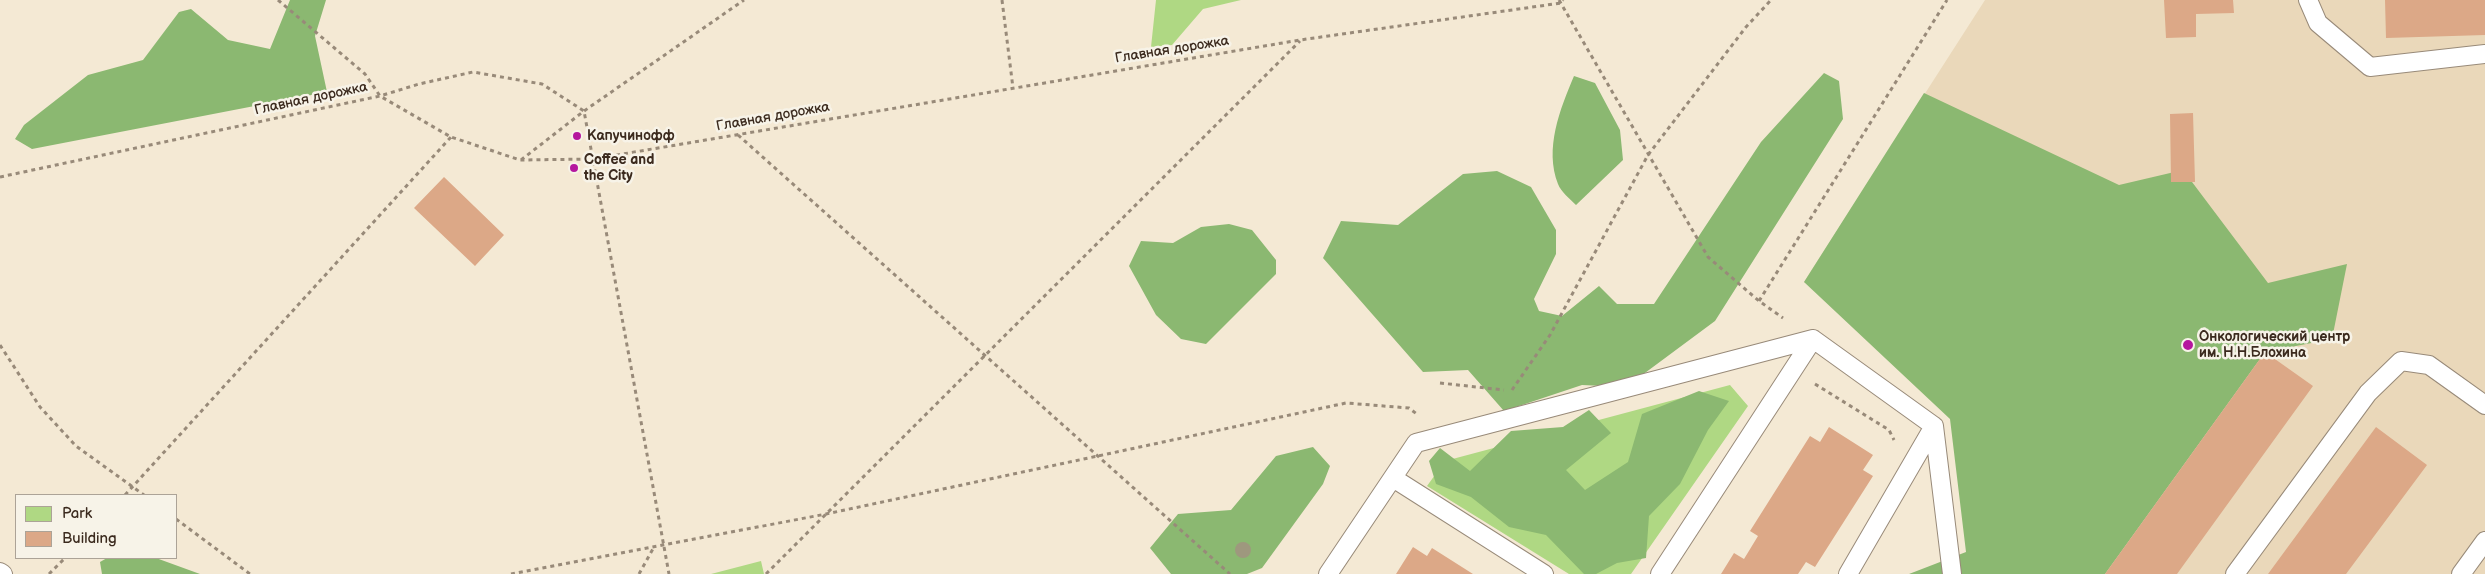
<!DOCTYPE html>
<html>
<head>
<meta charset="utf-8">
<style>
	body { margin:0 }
	#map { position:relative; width:2485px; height:574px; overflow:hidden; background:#f4e9d4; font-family:"Balsamiq Sans",sans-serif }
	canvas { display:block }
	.legend { position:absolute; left:15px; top:494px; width:162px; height:65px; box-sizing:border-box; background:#f7f3e8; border:1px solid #aca397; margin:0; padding:6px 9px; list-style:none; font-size:15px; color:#3b2a1e }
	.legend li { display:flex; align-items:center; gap:10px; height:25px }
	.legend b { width:25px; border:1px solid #aca397 }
</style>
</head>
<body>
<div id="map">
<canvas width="2485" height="574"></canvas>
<ul class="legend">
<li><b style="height:14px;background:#afd883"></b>Park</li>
<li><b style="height:14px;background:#dca887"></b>Building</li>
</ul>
</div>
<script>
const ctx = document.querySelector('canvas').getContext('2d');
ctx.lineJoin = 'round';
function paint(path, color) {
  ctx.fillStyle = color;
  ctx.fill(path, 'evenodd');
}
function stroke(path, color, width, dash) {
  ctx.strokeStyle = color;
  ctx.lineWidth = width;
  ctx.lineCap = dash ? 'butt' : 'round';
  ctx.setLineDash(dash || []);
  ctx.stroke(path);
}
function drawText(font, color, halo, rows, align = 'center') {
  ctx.font = font + ' "Balsamiq Sans",sans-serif';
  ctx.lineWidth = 5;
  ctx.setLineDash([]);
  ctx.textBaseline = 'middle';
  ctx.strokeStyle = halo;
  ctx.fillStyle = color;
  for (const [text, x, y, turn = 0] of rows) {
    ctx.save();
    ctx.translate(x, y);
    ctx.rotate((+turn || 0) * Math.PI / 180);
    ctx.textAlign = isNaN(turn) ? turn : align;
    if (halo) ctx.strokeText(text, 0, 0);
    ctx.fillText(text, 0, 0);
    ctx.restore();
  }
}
paint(new Path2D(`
	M1985 0H2485V574H2001L1978 408 1804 282Z`), '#ead8ba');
paint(new Path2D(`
	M1156 0H1241L1203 9 1172 45 1151 47Z
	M1730 385 1748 406 1631 574H1569L1427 486 1445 461Z
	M761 561 764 574H711Z`), '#afd883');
paint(new Path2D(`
	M290 0H326L315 36 327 92 32 149 15 139 24 125 88 75 143 60 179 12 191 9 228 40 270 49Z
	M1824 73 1839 81 1843 119 1715 321 1626 387 1582 385 1504 411 1468 370 1423 372 1323 258 1341 221 1398 225 1463 174 1497 171 1531 187 1556 230V254L1534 299 1539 311 1562 316 1599 286 1617 304H1654L1761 142Z
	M1574 76 1595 83 1620 130 1623 160 1576 205C1570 199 1561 192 1558 184 1544 149 1560 109 1574 76Z
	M1924 93 2119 185 2183 170 2268 283 2347 264 2332 339 2265 352 2105 574H1909L1966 552 1950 419 1804 282Z
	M1229 224 1252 230 1276 260V274L1206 344 1181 339 1156 315 1129 266 1141 241 1173 243 1201 227Z
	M1699 391 1729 401 1708 430 1680 484 1649 516 1646 558 1617 563 1596 574H1584L1546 535 1509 527 1471 497 1436 484 1429 461 1440 448 1470 471 1511 431 1563 427 1589 410 1611 433 1566 470 1585 490 1628 462 1642 414Z
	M1313 447 1330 466 1323 484 1262 568 1247 574H1171L1150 548 1178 514 1231 510 1276 456Z
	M107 558H156L200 574H102L100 562Z`), '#8bb871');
paint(new Path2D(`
	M2164 0H2233L2234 13 2196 14V37L2166 38Z
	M2385 0H2485V35L2386 38Z
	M2193 113 2195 182H2171L2170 114Z
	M444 177 504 235 475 266 414 208Z
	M2265 352 2313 386 2177 574H2105Z
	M1829 427 1873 455 1863 470 1873 476 1815 567 1806 562 1798 574H1721L1734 553 1744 559 1758 536 1750 531 1810 436 1820 442Z
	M2376 427 2427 465 2346 574H2268Z
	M1413 547 1427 556 1432 548 1473 574H1396Z`), '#dca887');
const lane = new Path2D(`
	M2308 0 2318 23 2370 67 2485 54
	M1393 478 1544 574
	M0 572 3 574
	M1328 574 1416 443 1813 339 1934 426 1952 574
	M1660 574 1813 339
	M1848 574 1934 426
	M2235 574 2368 393 2401 361 2429 365 2485 405
	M2461 574 2485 541`);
stroke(lane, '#988a79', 20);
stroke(new Path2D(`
	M278 0 365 74 380 96 451 137 520 160 593 159 1300 40 1561 3 1563 0
	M1002 0 1013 88
	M1559 0 1708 257 1759 301 1783 318
	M738 135 1230 574
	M521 160 584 111 744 0
	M0 177 380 96 419 84 473 72 542 84 584 111 669 574
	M1759 301 1947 0
	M0 345 40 407 76 446 144 495
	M1440 383 1504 390
	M1815 384 1889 430 1894 440
	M1512 390 1550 335 1648 155 1746 27 1771 0
	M125 495 451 137
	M176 519 250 574
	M49 574 65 558
	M511 574 826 514 1346 403 1409 408 1418 415
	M639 574 654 547
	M766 574 1300 41`), '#988a79', 3, [4, 4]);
stroke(lane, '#fff', 18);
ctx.fillStyle = '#9e987e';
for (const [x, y] of [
	[1243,550]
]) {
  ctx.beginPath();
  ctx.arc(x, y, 8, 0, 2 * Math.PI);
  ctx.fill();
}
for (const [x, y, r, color] of [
	[577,136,5,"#b5179e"],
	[574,168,5,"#b5179e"],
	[2188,345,6,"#b5179e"]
]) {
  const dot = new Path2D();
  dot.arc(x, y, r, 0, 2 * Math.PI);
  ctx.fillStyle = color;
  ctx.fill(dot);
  stroke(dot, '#f7f3e8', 2);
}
drawText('14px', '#3b2a1e', '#f7f3e8', [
	["Главная дорожка",1172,50,-9],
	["Главная дорожка",311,99,-12],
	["Главная дорожка",773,117,-10]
]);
drawText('bold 14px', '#3b2a1e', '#f7f3e8', [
	["Капучинофф",587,136],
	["Coffee and",584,160],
	["the City",584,176],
	["Онкологический центр",2199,337],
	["им. Н.Н.Блохина",2199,353]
], 'left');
</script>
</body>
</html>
